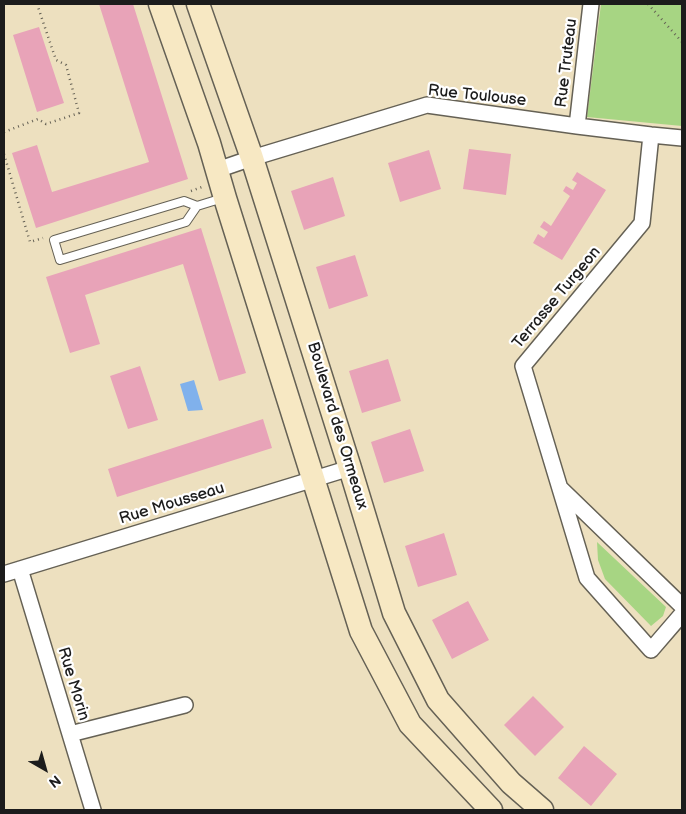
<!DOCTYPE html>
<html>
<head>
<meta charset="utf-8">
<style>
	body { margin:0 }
	#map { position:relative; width:686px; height:814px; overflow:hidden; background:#ede0bf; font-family:"Balsamiq Sans",sans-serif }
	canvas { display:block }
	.frame { position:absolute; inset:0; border:5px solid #1c1c1c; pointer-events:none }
	.north { position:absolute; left:20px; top:744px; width:50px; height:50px; -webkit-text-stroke:4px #fff; paint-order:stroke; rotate:142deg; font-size:14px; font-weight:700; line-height:20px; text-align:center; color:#1c1c1c }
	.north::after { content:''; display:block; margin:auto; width:18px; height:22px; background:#1c1c1c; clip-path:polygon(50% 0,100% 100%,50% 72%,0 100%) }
</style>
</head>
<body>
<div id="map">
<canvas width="686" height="814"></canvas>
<div class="frame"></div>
<div class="north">N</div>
</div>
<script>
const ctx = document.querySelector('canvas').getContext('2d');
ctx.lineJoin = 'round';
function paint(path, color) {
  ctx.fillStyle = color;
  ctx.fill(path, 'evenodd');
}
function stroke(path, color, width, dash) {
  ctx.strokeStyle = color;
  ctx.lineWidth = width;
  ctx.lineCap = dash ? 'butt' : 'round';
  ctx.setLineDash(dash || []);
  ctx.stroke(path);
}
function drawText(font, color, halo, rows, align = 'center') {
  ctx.font = font + ' "Balsamiq Sans",sans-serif';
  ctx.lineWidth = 4.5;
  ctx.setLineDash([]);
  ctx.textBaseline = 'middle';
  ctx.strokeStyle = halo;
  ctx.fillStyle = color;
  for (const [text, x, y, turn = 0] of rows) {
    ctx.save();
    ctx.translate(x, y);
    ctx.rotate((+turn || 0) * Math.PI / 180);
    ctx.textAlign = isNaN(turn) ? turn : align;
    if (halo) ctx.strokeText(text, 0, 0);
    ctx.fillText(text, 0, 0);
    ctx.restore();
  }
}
paint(new Path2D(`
	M601 4H682V126L587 117Z
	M597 542 666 607 663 616 651 626 605 579 598 560Z`), '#a7d583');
paint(new Path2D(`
	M194 380 203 410 188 411 180 384Z`), '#80b1ec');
paint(new Path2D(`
	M99 4H133L188 179 36 228 12 153 37 145 52 192 149 162Z
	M39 27 64 103 37 112 13 35Z
	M469 149 511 154 506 195 463 189Z
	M429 150 441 189 400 202 388 163Z
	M577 172 606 190 562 260 533 243 538 234 544 238 548 232 540 227 544 221 551 226 570 196 563 191 566 186 573 190 577 183 572 180Z
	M333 177 345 216 304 230 291 191Z
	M201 228 246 373 219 381 183 264 85 295 100 344 70 353 46 277Z
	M355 255 368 296 329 309 316 267Z
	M388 359 401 401 362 413 349 371Z
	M140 366 158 420 128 429 110 376Z
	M263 419 272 448 117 497 108 469Z
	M410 429 424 471 384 483 371 442Z
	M444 533 457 575 418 587 405 546Z
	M468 601 489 640 452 659 432 620Z
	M533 696 564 727 535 756 504 725Z
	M584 746 617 774 591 806 558 778Z`), '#e8a3b8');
const lane = new Path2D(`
	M197 206 186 222 60 260 54 240 184 201 197 206 223 198`);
const street = new Path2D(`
	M577 126 591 4
	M651 135 642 223 523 366 587 578 651 650 682 614
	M217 170 252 158 427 105 577 126 651 135 682 138
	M560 488 682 606
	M20 569 93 810
	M4 574 350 468
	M70 734 185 705`);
const secondary = new Path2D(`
	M160 4 209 143 225 198 361 631 410 724 491 810
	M198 4 252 158 350 468 394 613 438 700 511 783 542 810`);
stroke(lane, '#656155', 10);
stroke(street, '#656155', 18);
stroke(secondary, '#656155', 25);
stroke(new Path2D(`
	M648 4 682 42
	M4 132 38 119 46 124 79 113 66 65 56 60 37 4
	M4 154 30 242 43 238
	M191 191 202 187`), '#656155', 2.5, [1, 4]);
stroke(lane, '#fff', 8);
stroke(street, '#fff', 15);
stroke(secondary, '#f7e8c3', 22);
drawText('16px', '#1c1c1c', '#fff', [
	["Rue Truteau",567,63,-83],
	["Rue Toulouse",477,96,6],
	["Terrasse Turgeon",557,298,-50],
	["Boulevard des Ormeaux",337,426,73],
	["Rue Mousseau",172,504,-17],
	["Rue Morin",73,684,73]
]);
</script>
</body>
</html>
